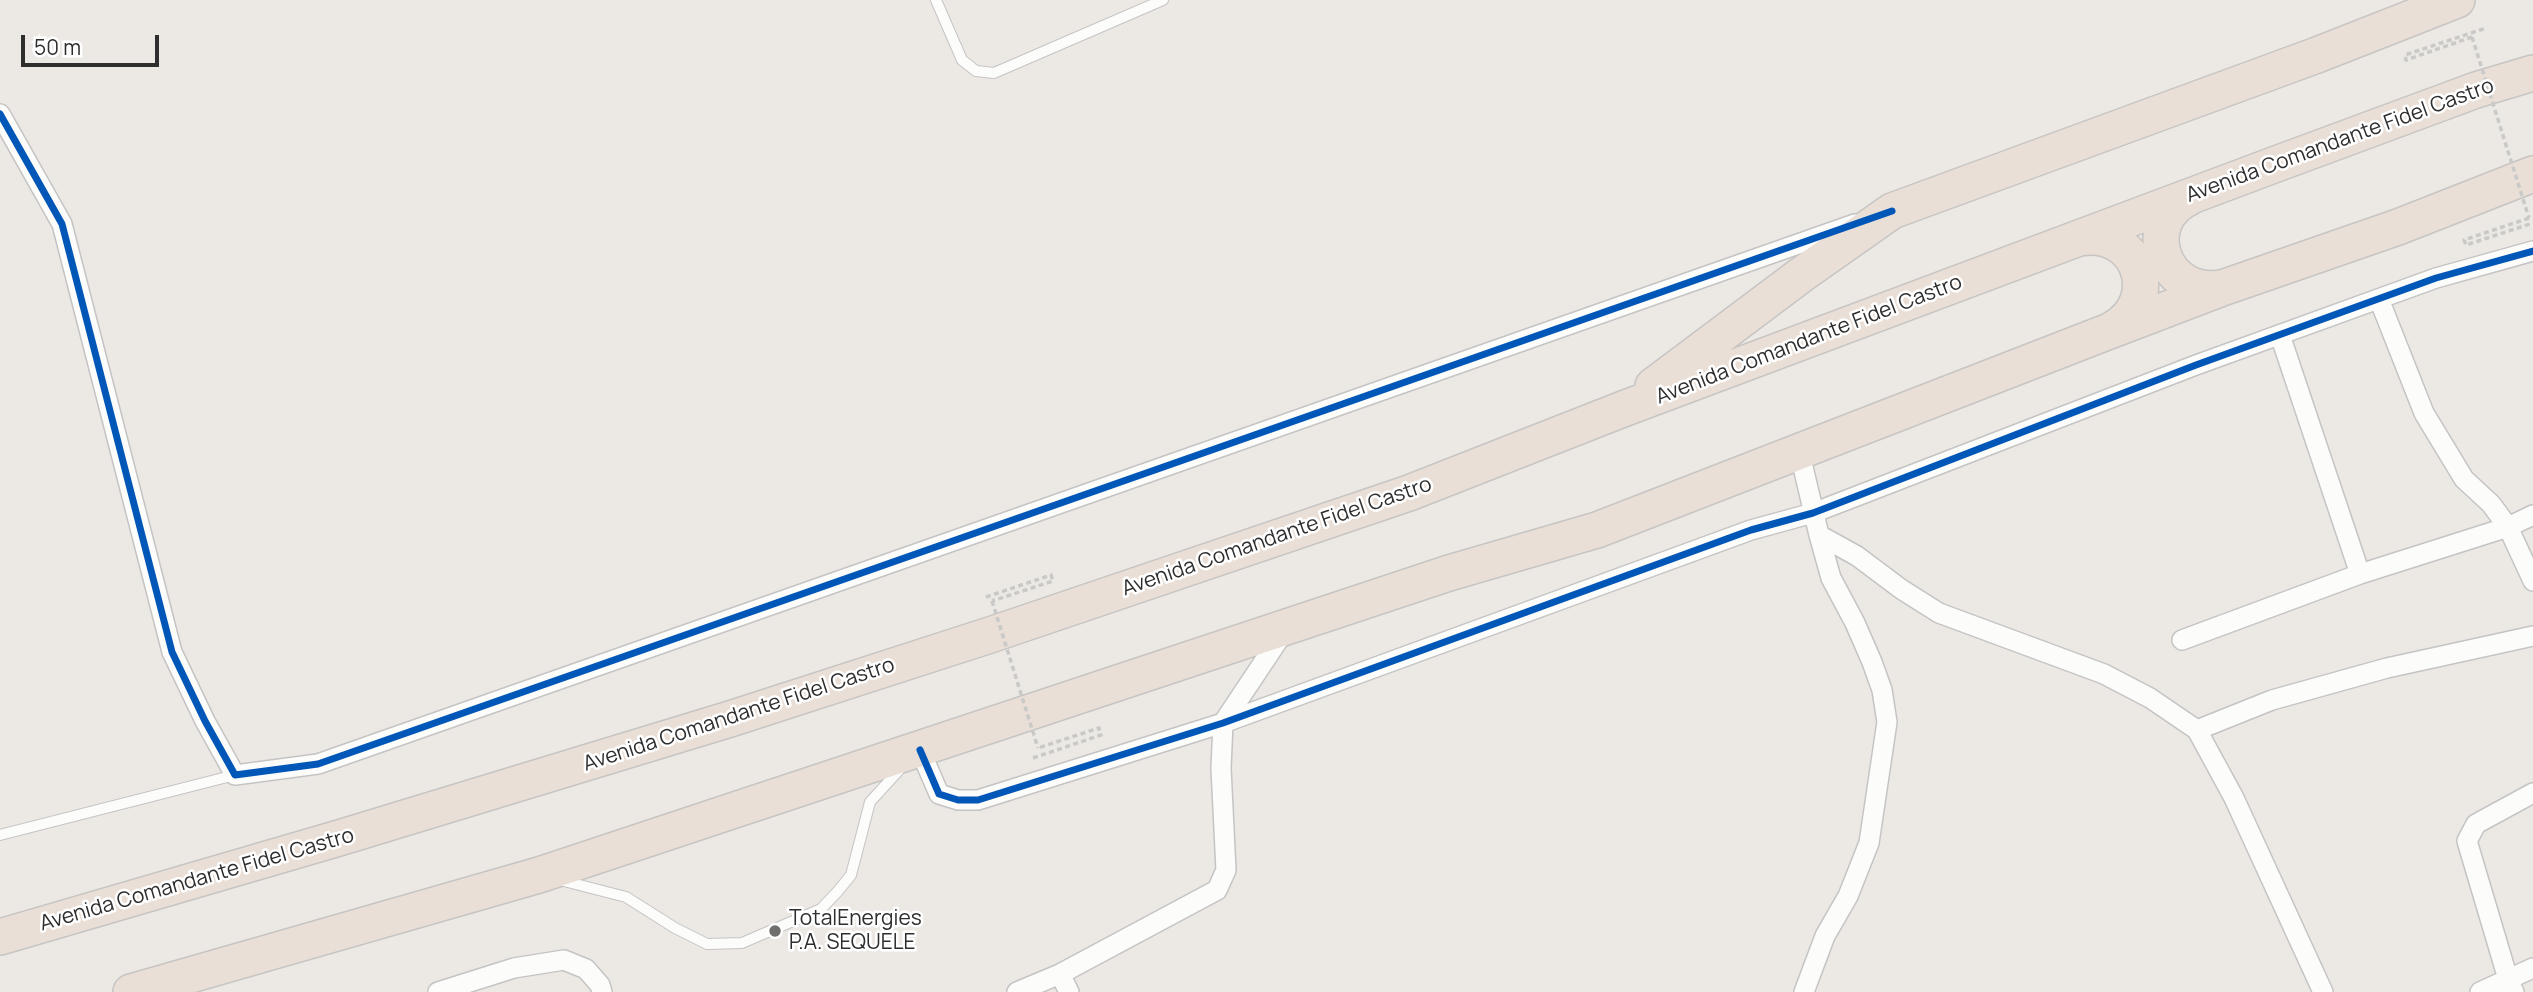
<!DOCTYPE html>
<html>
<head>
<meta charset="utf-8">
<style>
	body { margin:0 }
	#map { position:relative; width:2533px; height:992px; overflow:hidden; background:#ece8e4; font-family:Manrope,sans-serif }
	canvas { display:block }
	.scale { position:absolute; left:21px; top:35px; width:138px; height:32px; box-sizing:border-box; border:4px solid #2e2e2e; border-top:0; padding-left:9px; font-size:21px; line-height:24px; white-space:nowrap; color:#2e2e2e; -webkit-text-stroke:5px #fff; paint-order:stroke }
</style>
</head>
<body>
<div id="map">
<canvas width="2533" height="992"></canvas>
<div class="scale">50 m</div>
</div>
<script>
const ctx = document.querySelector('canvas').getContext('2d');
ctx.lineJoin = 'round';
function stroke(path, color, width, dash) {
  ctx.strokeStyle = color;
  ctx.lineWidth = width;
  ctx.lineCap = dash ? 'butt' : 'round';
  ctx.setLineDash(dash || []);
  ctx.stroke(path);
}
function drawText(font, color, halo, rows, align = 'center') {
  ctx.font = font + ' Manrope,sans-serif';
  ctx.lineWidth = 5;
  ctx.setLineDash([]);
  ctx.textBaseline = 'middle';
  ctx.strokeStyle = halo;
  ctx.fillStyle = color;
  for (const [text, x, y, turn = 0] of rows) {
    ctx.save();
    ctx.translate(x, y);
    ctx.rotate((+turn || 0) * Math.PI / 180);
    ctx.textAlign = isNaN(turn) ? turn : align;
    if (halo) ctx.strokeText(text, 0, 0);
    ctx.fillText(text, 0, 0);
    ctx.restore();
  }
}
const service = new Path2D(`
	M936 0 962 60 976 71 994 73 1163 0
	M0 835 235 775
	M560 880 626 897 675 928 707 944 742 943 821 909 838 891 851 875 870 802 901 768`);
const minor = new Path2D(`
	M0 114 62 224 172 652 205 721 235 775 318 764 1855 224
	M2379 299 2424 413 2464 479 2491 504 2508 527 2533 581
	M2280 335 2360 574
	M1799 450 1819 535 1857 556 1901 589 1939 613 2104 674 2150 698 2197 730 2234 798 2323 992
	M2182 640 2360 574 2508 527 2533 515
	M2197 730 2272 700 2387 668 2533 636
	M920 750 939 794 958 800H978L1223 723 1751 530 1813 513 2196 365 2436 278 2533 251
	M1060 974 1069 992
	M438 992 514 968 564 960 586 969 600 985 602 992
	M1017 992 1060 974 1217 890 1226 870 1221 768 1223 723 1285 630
	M1804 992 1825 936 1848 896 1869 843 1887 722 1882 690 1872 662 1855 623 1831 578 1819 535
	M2480 992 2533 968
	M2514 992 2508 979 2467 841 2476 824 2533 793`);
const motorway = new Path2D(`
	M2190 197C2135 223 2165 301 2225 287
	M2080 238C2139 228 2164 300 2113 329
	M1653 386 1801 275 1892 211 2317 55 2457 0
	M0 937 339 838 730 719 990 635 1409 493 1623 409 2279 163 2476 90 2533 73
	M131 992 539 875 1449 573 1597 530 2107 332 2225 287 2398 227 2533 174`);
stroke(service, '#c5c4c5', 12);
stroke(minor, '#c5c4c5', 22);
stroke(motorway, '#c6c5c4', 38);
stroke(new Path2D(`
	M2472 37 2406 60 2405 55 2486 28
	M2529 218 2464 240 2466 245 2533 223
	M986 597 1051 575 1053 581 992 601
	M1033 758 1101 735 1099 728 1038 748`), '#c9c9c8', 3.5, [5, 3.5]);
stroke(service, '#fcfcfb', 10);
stroke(minor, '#fcfcfb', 19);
stroke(motorway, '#eadfd6', 35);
stroke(new Path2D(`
	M2472 37 2529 218
	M992 601 1038 748`), '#c9c9c8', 3.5, [5, 3.5]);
stroke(new Path2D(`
	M0 114 62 224 172 652 205 721 235 775 318 764 1892 211
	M920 750 939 794 958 800H978L1223 723 1751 530 1813 513 2196 365 2436 278 2533 251`), '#0057b8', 7);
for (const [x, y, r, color] of [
	[775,931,7,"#706f6e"]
]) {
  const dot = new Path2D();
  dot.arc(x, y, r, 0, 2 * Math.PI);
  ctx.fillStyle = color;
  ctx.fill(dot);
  stroke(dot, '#fff', 2.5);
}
drawText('21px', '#2e2e2e', '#fff', [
	["Avenida Comandante Fidel Castro",2340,141,-20],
	["Avenida Comandante Fidel Castro",1809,340,-21],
	["Avenida Comandante Fidel Castro",1277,537,-19],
	["Avenida Comandante Fidel Castro",739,715,-18],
	["Avenida Comandante Fidel Castro",197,880,-16]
]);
drawText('21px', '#2e2e2e', '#fff', [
	["TotalEnergies",789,919],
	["P.A. SEQUELE",789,943]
], 'left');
</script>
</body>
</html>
